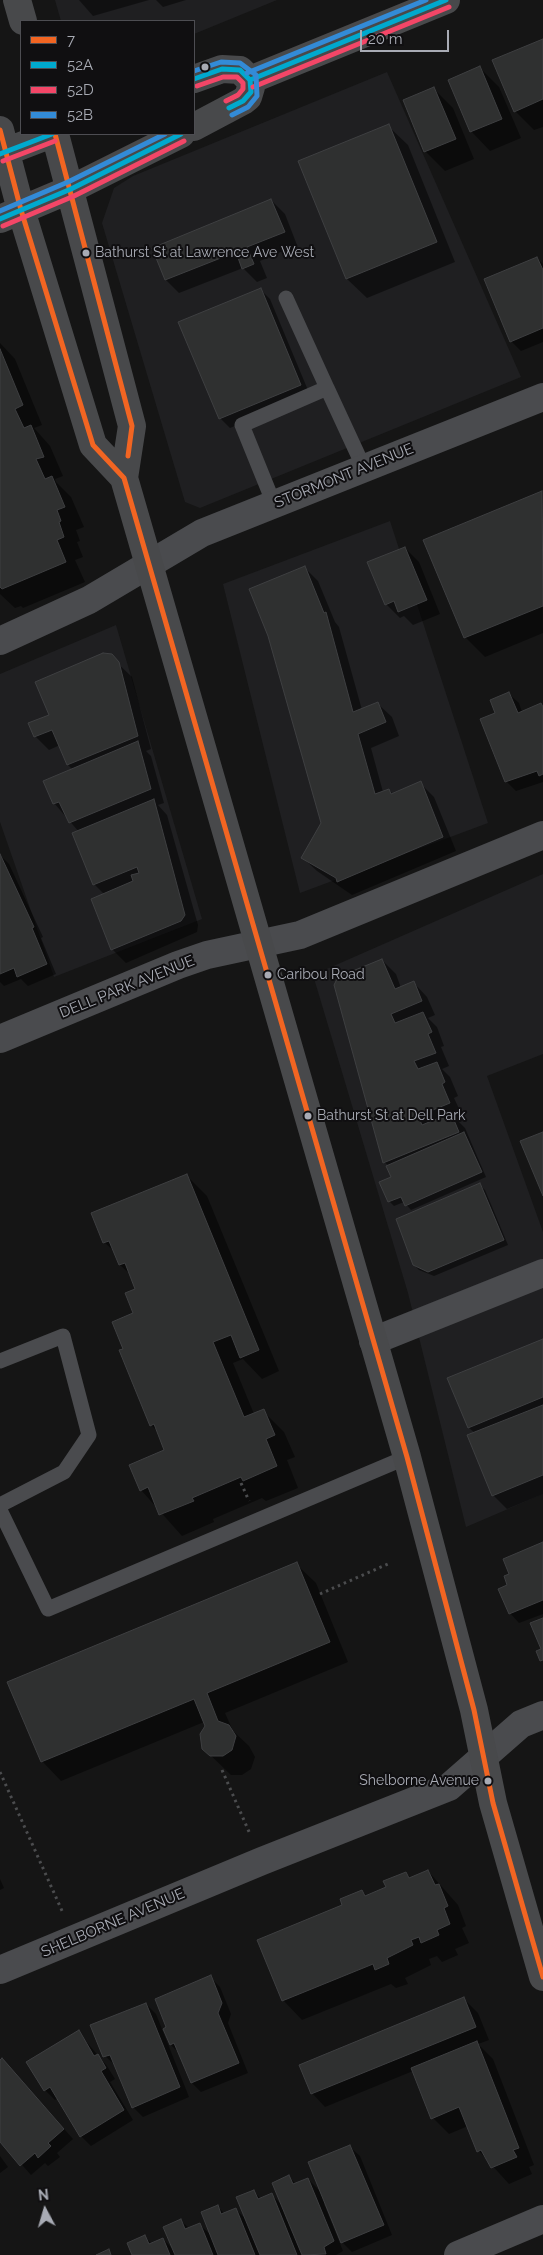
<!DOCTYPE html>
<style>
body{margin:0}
#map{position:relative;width:543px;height:2255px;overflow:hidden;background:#151515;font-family:Raleway,sans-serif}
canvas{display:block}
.legend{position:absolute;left:20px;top:20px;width:175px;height:115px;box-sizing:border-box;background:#100f11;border:1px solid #4d4d52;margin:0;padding:6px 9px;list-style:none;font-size:15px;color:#a8abb4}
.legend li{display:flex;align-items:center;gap:10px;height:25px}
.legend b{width:25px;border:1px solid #4d4d52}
.north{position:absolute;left:20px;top:2185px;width:50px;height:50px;-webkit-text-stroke:4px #100f11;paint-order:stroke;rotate:354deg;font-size:14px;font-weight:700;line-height:20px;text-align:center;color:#a8abb4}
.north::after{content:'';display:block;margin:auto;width:18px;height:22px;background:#a8abb4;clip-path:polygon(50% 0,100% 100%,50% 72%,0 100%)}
.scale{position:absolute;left:360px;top:30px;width:89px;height:22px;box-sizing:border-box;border:2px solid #a8abb4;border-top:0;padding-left:6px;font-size:15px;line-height:18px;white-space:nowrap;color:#a8abb4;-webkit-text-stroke:4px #100f11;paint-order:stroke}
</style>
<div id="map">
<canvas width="543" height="2255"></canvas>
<ul class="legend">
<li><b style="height:6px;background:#f26522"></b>7</li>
<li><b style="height:6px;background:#00a9ce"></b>52A</li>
<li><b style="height:6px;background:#f34667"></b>52D</li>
<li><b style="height:6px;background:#338bd7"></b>52B</li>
</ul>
<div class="north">N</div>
<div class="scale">20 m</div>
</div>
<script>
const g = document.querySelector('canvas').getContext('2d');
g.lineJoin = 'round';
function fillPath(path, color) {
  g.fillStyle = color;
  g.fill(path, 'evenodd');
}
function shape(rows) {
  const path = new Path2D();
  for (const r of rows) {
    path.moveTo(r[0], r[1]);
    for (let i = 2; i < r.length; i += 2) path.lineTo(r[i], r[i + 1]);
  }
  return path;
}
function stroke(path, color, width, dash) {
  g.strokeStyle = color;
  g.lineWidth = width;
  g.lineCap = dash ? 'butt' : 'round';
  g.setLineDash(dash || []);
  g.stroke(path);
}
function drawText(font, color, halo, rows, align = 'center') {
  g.font = font + ' Raleway,sans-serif';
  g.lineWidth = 4;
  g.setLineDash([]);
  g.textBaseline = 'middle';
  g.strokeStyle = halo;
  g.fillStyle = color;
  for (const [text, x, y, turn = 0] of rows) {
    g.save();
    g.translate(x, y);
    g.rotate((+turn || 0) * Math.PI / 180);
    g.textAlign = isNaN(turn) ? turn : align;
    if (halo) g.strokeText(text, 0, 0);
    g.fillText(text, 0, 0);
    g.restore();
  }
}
const built = shape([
 [55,0,277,0,194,34,194,21,61,21],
 [387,72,521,377,200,508,185,502,102,223,114,188,133,176],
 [390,521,488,823,300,893,223,584],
 [116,625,202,919,54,977,0,822,0,674],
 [543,874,543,1054,487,1076,543,1232,543,1494,466,1527,408,1293,313,975]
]);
const shadow = shape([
 [79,0,149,0,93,16],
 [156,0,186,0,163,7],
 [543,40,543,127,534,130,515,111],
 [480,68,499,87,521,138,490,151,471,131],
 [434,89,453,108,474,159,445,171,425,151],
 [388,126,408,145,455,262,367,298,347,279,300,162],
 [271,200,285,214,297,245,260,261,267,278,257,282,243,268,179,293,166,280,153,248],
 [537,258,543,264,543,342,521,351,511,341],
 [260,289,270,299,310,395,230,428,220,418],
 [0,343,15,359,42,425,34,428,50,446,63,476,55,479,56,482,71,497,84,527,76,530,80,541,77,542,83,557,75,560,85,582,23,608,21,606,15,608,0,594],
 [541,492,543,633,485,657,465,637],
 [405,548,419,562,440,614,413,625,404,616,400,618,386,604],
 [304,567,318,581,335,622,339,627,362,710,378,704,392,717,399,736,371,748,383,792,389,790,393,794,420,783,434,797,456,851,352,895,317,871,303,858,322,823],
 [109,655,132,677,151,749,146,751,151,756,164,803,158,805,167,815,198,925,197,932,126,963,112,949,104,894,94,884,79,832,54,803,73,770,68,765,60,745,49,750,35,736,50,715],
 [509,694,519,703,522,712,541,704,543,706,543,782,516,791,506,781,497,714],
 [0,855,9,864,43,937,41,938,56,974,28,986,21,979,4,986,0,982],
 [382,960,396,974,401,988,414,983,427,997,435,1015,428,1018,437,1027,444,1046,441,1047,449,1066,442,1069,450,1077,458,1096,454,1098,463,1117,456,1119,465,1128,486,1177,411,1210,404,1202,394,1206,389,1201,392,1178,389,1166,384,1162],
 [186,1175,207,1196,279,1371,262,1379,243,1359,233,1363,254,1414,263,1411,284,1432,295,1457,287,1460,298,1488,266,1501,262,1498,213,1519,214,1522,182,1536,141,1490,166,1451,159,1433,151,1425,124,1350,135,1313,137,1290,131,1275,120,1265,116,1253,104,1242],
 [480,1185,485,1190,508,1245,434,1276,419,1270,414,1265],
 [543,1340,543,1494,507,1509,493,1495,475,1433,469,1428,449,1379],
 [543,1544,543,1614,519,1623,510,1613,510,1575],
 [296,1564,316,1583,348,1662,225,1713,233,1731,249,1746,255,1757,251,1769,242,1775,231,1775,203,1748,206,1726,204,1722,61,1781,42,1761],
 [428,1871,458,1905,466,1926,462,1928,469,1943,455,1949,458,1955,442,1962,437,1956,429,1959,431,1965,405,1978,408,1984,396,1988,391,1984,302,2020,283,2000,344,1906,362,1891,367,1896,387,1888,406,1873,411,1878],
 [0,1879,4,1888,0,1890],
 [210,1977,220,1987,231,2014,228,2023,248,2073,201,2092,192,2083,180,2054,171,2045],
 [464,1999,478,2013,489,2040,478,2044,493,2059,534,2165,529,2167,532,2174,509,2184,479,2151,468,2126,449,2134,433,2118,413,2071,325,2107,312,2093],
 [146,2004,156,2014,189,2097,143,2117,133,2107,116,2066,105,2056],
 [78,2032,107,2066,115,2079,110,2082,133,2120,91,2146,81,2136,58,2098,55,2100,45,2090],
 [0,2062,12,2070,73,2139,57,2153,60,2157,48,2166,45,2163,31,2175,0,2140],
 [350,2147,360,2156,392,2235,352,2252,342,2242,326,2203,324,2204,343,2251,336,2255,134,2255,145,2237,152,2244,163,2239,175,2251,181,2221,189,2228,199,2224,212,2236,218,2207,225,2214,235,2209,247,2220,253,2191,261,2199,272,2195,283,2206,289,2177,296,2184,308,2179,322,2193],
 [0,2156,8,2167,0,2173]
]);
const building = shape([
 [543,39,543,99,514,112,492,60,543,39],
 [480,66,502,119,470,132,448,80,480,66],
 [434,87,456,139,424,152,403,100,434,87],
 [389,124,437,242,346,279,298,161,389,124],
 [271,199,285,232,247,247,254,264,242,269,236,252,165,280,152,248,271,199],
 [537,257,543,270,543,328,510,342,484,279,537,257],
 [261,288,301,385,219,419,178,322,261,288],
 [0,349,23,405,15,409,24,428,31,425,44,457,36,459,45,479,52,476,65,507,57,510,61,521,59,522,64,537,57,540,66,562,2,589,0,587,0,349],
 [542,491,543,606,464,638,423,540,542,491],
 [405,547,427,600,398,612,394,601,385,605,367,562,405,547],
 [305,566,324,613,326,612,353,712,378,702,386,722,358,734,375,794,389,789,391,794,421,781,443,837,337,882,336,878,301,858,321,823,268,636,249,589,305,566],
 [103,653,112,654,119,662,138,736,67,765,52,730,34,737,28,723,49,715,35,682,103,653],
 [509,692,518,713,541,703,543,707,543,774,539,776,537,771,505,782,480,719,495,713,490,700,509,692],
 [138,741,151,789,69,823,59,802,53,804,43,781,138,741],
 [154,799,185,915,181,921,111,950,91,899,133,881,131,875,139,873,137,867,93,885,72,833,154,799],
 [0,854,34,927,32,928,47,964,17,977,14,968,0,974,0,854],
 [382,959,395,989,414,981,422,1001,391,1014,395,1023,423,1012,432,1032,428,1034,436,1053,414,1061,418,1069,437,1062,445,1082,442,1084,450,1103,418,1116,422,1125,451,1113,459,1132,383,1163,334,985,338,977,382,959],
 [464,1132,482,1172,405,1206,401,1197,388,1202,379,1182,391,1177,386,1166,464,1132],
 [543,1132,543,1196,520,1141,543,1132],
 [187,1174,259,1350,240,1358,231,1335,213,1342,244,1417,264,1409,275,1435,266,1439,277,1466,243,1481,241,1477,192,1498,194,1501,159,1515,148,1487,140,1491,129,1465,164,1450,154,1424,150,1426,119,1350,123,1349,112,1322,133,1313,125,1293,135,1289,125,1263,119,1265,109,1241,103,1243,91,1213,187,1174],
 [480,1183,504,1240,428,1272,413,1265,396,1219,480,1183],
 [543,1339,543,1397,468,1428,447,1378,543,1339],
 [543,1405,543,1475,492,1496,467,1435,543,1405],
 [543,1542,543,1600,509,1614,498,1589,507,1585,504,1576,509,1574,503,1559,543,1542],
 [297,1562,330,1642,207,1693,218,1721,229,1725,236,1736,232,1750,223,1756,210,1756,202,1749,200,1734,205,1726,194,1699,41,1762,7,1682,297,1562],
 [543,1618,543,1660,540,1661,536,1651,541,1649,530,1623,543,1618],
 [428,1870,435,1885,439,1884,448,1906,444,1908,450,1924,437,1930,439,1935,421,1943,419,1937,411,1940,413,1945,387,1958,389,1964,375,1970,373,1964,282,2001,257,1940,342,1905,340,1899,362,1890,365,1896,386,1887,383,1881,406,1872,409,1878,428,1870],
 [211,1975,222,2003,218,2013,239,2063,191,2083,174,2043,170,2045,163,2029,166,2027,155,1999,211,1975],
 [464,1997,476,2027,311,2094,299,2065,464,1997],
 [146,2003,180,2087,132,2108,110,2055,103,2057,90,2025,146,2003],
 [79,2030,94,2056,98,2054,106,2068,101,2071,124,2110,80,2137,50,2087,44,2091,26,2062,79,2030],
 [477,2041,519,2148,513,2150,517,2157,491,2168,481,2150,477,2152,459,2107,431,2119,411,2068,477,2041],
 [2,2058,64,2129,48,2143,51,2146,38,2158,35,2153,20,2166,0,2142,0,2060,2,2058],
 [350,2145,384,2225,341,2243,308,2162,350,2145],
 [289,2175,293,2184,308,2178,334,2241,324,2247,326,2254,302,2255,272,2183,289,2175],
 [254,2190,258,2199,272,2193,297,2255,260,2255,236,2197,254,2190],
 [218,2205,221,2214,236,2208,255,2255,218,2255,201,2212,218,2205],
 [181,2219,185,2229,200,2223,213,2255,175,2255,163,2227,181,2219],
 [145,2235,149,2244,163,2238,170,2255,132,2255,127,2243,145,2235],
 [109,2249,111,2255,96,2255,109,2249]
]);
const path = shape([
 [241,1483,249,1501],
 [320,1594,390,1563],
 [222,1770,250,1834],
 [0,1772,63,1913]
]);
const service = shape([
 [286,298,327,388],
 [274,504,242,425,327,388,364,468],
 [0,1361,63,1336,89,1435,64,1472,0,1505],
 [0,1510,48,1609,407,1457]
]);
const minor = shape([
 [0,641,89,600,202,533,543,397],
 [0,1039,178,965,207,955,300,935,543,835],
 [373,1341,543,1273],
 [0,1970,262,1861,449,1787,521,1724,543,1715],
 [458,2255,543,2219]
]);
const secondary = shape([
 [17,0,23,21],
 [194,79,222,69,240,70,250,80,251,87,248,97,243,101,194,127],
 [250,80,446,0],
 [0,130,21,210,93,445,124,478],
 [55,134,132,426,124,478,407,1457,474,1710,493,1803,543,1977],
 [0,154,52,134],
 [0,219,71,189,181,134]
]);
const bus1 = shape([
 [0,130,21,210,93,445,124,478,407,1457,474,1710,493,1803,543,1977],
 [55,134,132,426,128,456]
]);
const bus2 = shape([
 [194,79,222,69,240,70,250,80,251,92,243,101,229,108],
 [250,80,446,0],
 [0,154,52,134],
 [0,219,71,189,181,134]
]);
const bus3 = shape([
 [197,86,223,77,237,77,243,83,243,89,238,95,226,101],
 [253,87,449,7],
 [3,161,55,141],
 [3,226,74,196,184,141]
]);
const bus4 = shape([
 [194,71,221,62,240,63,256,75,257,96,248,107,232,115],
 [247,73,426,0],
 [0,211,68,182,165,134]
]);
const markers = [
 [205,67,4.5,"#a8abb4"],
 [86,253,4.5,"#a8abb4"],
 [268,975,4.5,"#a8abb4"],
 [308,1116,4.5,"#a8abb4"],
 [488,1781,4.5,"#a8abb4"]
];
const busNames = [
 ["Bathurst St at Lawrence Ave West",95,253],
 ["Caribou Road",277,975],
 ["Bathurst St at Dell Park",317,1116],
 ["Shelborne Avenue",479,1781,"right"]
];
const streetNames = [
 ["STORMONT AVENUE",344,476,-22],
 ["DELL PARK AVENUE",127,987,-22],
 ["SHELBORNE AVENUE",113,1923,-23]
];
fillPath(built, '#1f1f21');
fillPath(shadow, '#0007');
fillPath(building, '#2f3030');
stroke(building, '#3e3f41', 1);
stroke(path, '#4b4c4e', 3, [2.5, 4]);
stroke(service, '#4a4b4e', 15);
stroke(minor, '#4a4b4e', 28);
stroke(secondary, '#48494b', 28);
stroke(bus1, '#f26522', 5);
stroke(bus2, '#00a9ce', 5);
stroke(bus3, '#f34667', 5);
stroke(bus4, '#338bd7', 5);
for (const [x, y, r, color] of markers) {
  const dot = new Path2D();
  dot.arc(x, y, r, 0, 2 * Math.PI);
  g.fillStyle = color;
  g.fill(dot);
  stroke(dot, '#100f11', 2);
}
drawText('14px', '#a8abb4', '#100f11', busNames, 'left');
drawText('15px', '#a8abb4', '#100f11', streetNames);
</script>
